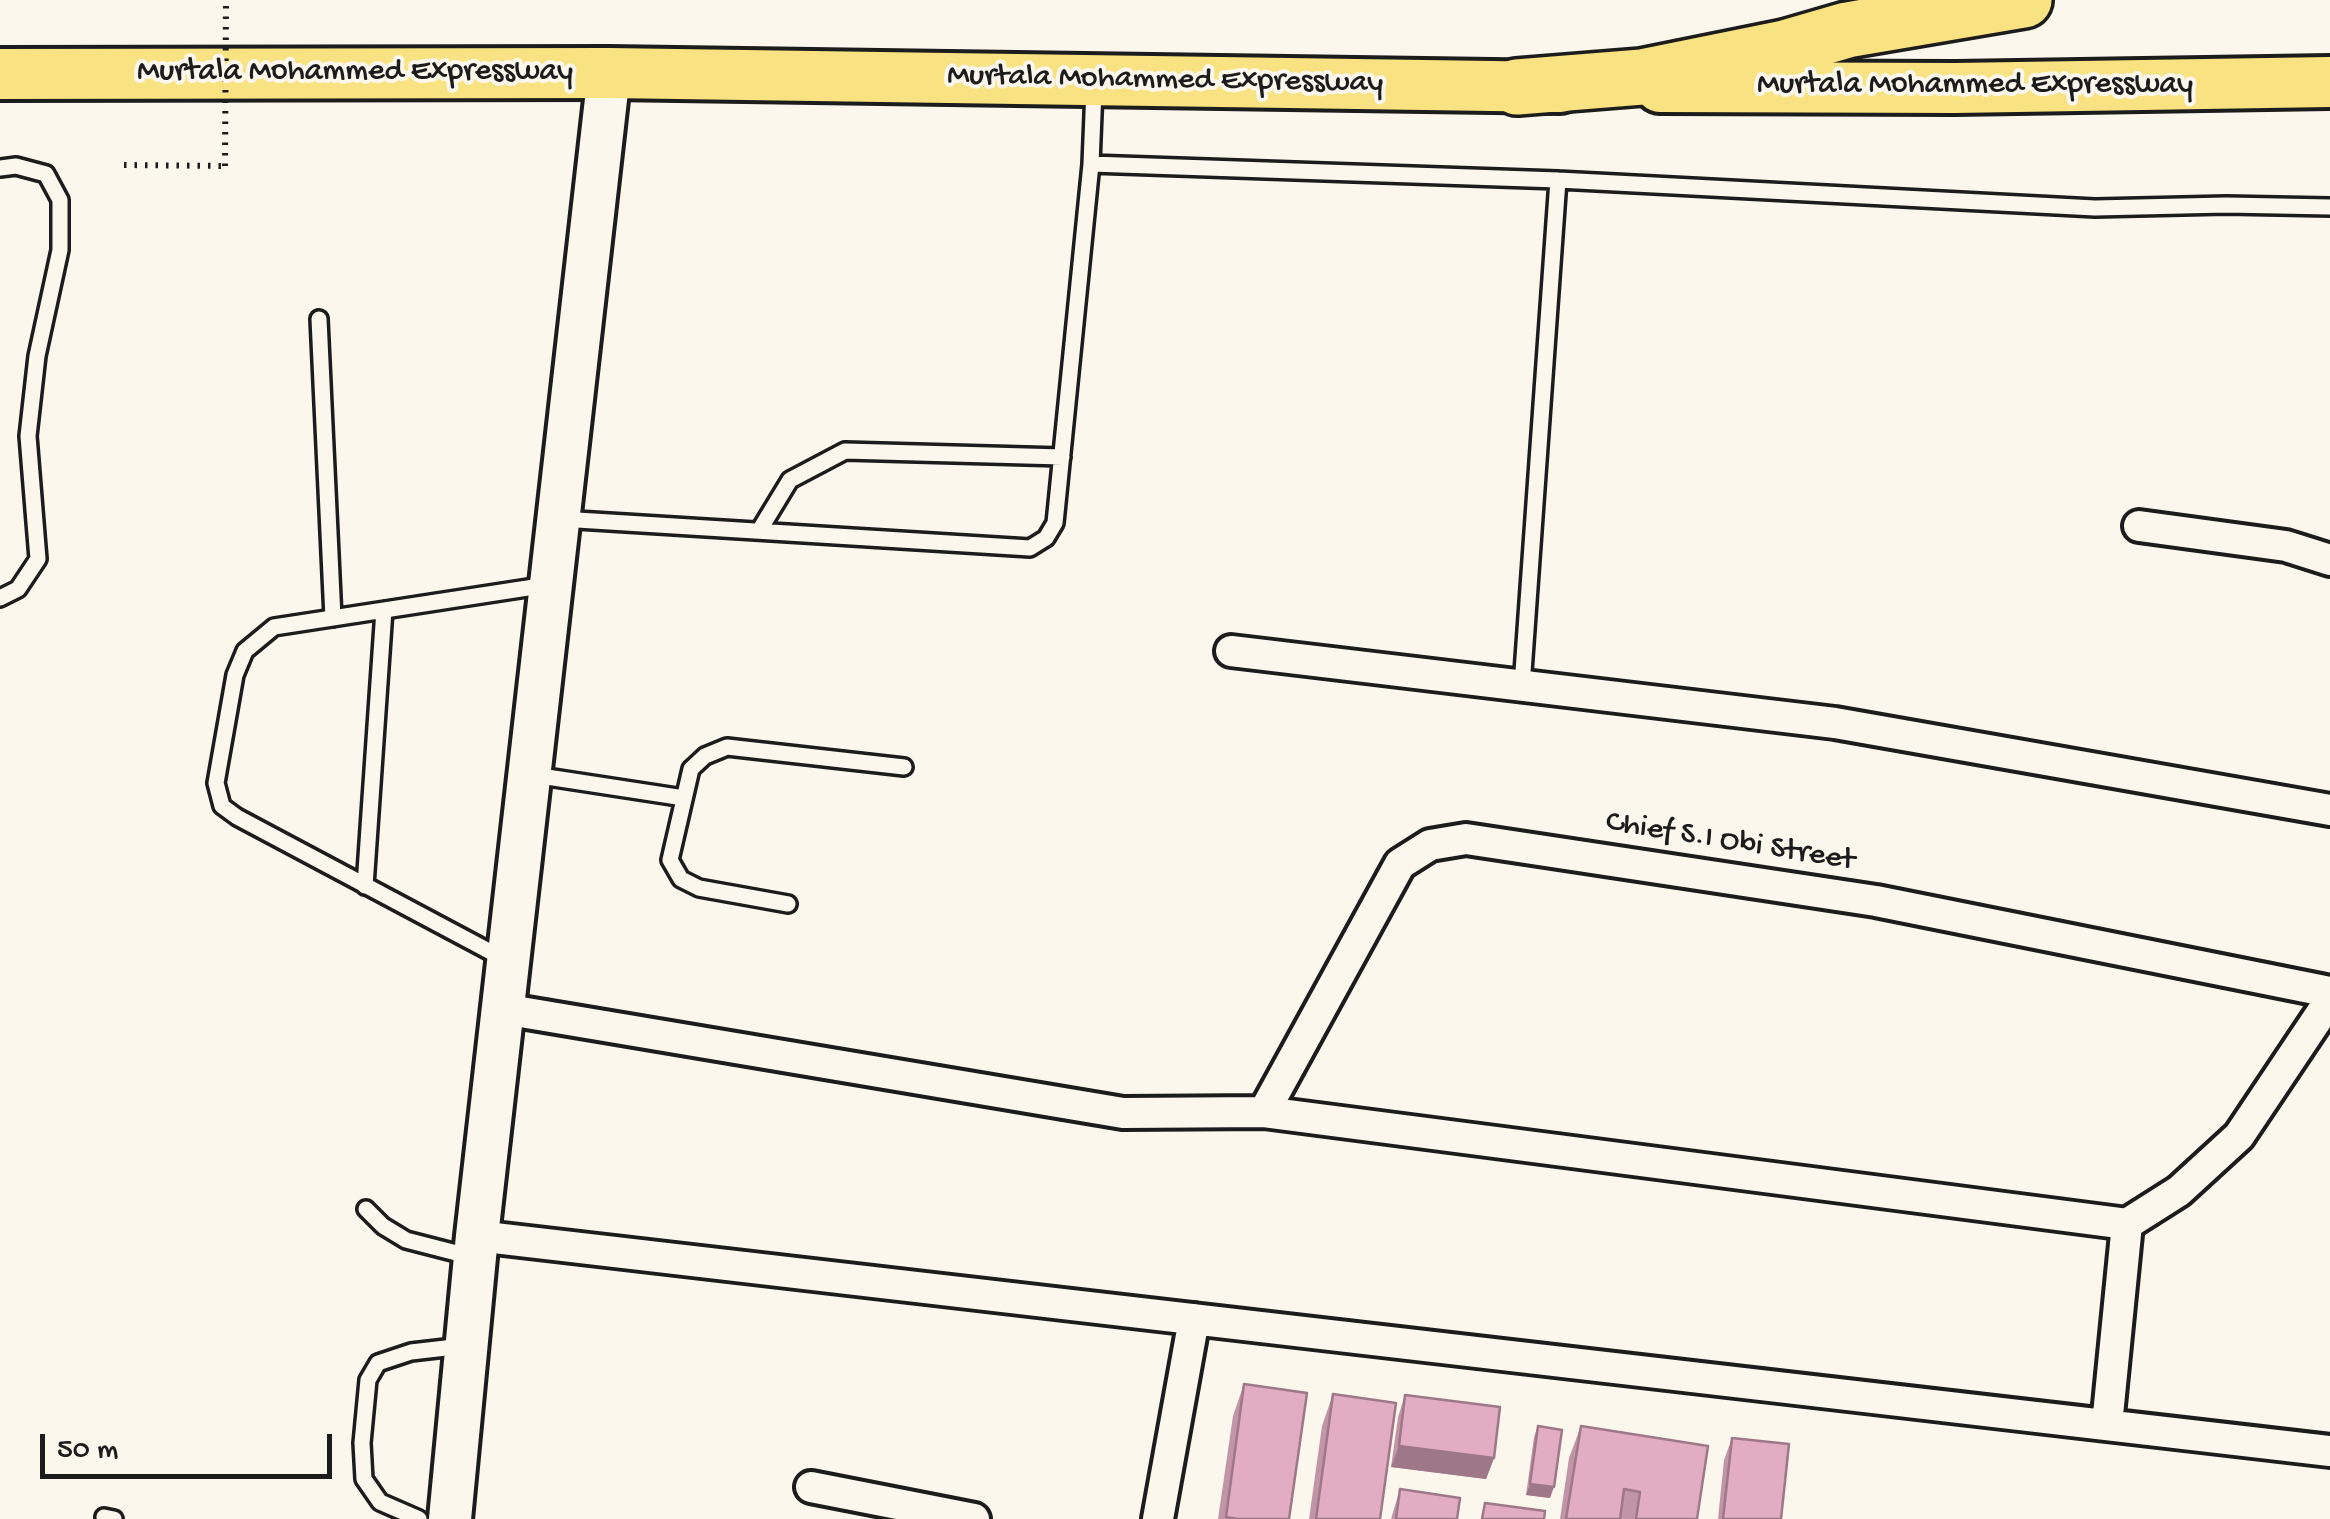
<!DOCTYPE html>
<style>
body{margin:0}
#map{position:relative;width:2330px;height:1519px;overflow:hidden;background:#fbf7ec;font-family:"Gochi Hand",sans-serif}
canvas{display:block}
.scale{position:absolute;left:40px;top:1434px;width:292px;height:45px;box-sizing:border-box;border:5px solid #1c1c1c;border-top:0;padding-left:12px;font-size:30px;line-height:35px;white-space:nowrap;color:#1c1c1c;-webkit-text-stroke:8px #fbf7ec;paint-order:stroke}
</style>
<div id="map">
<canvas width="2330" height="1519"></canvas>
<div class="scale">50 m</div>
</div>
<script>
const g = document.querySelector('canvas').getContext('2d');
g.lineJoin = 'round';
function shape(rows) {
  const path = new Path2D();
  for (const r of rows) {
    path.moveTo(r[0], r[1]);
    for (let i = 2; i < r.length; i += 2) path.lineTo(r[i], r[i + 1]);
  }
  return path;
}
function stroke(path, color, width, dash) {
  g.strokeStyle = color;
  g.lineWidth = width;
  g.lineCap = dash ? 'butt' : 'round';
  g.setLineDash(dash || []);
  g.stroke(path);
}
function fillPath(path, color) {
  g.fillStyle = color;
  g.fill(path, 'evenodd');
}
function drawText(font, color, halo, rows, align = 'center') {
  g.font = font + ' "Gochi Hand",sans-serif';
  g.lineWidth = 8;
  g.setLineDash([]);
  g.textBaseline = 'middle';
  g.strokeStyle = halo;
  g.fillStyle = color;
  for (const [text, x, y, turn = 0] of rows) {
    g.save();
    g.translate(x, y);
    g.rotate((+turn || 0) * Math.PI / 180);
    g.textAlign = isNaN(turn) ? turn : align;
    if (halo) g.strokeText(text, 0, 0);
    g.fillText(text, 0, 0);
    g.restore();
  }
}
const path = shape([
 [124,165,225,166]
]);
const service = shape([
 [1091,164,1558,180,2095,208,2226,205,2330,207],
 [0,168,16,166,46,174,60,200,60,250,37,356,28,436,38,559,18,589,0,598],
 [319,319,333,618],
 [561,519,1030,548,1046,538,1055,523,1091,164,1094,89],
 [759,531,790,480,845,451,1062,457],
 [1522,686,1558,180],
 [534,775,684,798],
 [365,886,384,610],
 [788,904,699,888,681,879,670,860,691,769,705,756,727,747,904,767],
 [502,958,237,817,222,806,216,783,235,675,245,651,274,627,547,585],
 [366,1209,383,1226,406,1240,472,1257],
 [104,1517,114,1519],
 [419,1519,380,1502,364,1479,362,1443,368,1380,378,1363,411,1352,463,1346]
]);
const minor = shape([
 [2139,526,2286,546,2330,560],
 [1231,651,1835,723,2330,810],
 [503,1009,1123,1113,1264,1112,2127,1224,2179,1191,2239,1136,2330,1000],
 [1264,1112,1400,864,1430,845,1466,839,1876,901,2330,992],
 [477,1236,2330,1451],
 [2107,1425,2127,1224],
 [811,1487,974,1519],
 [1158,1519,1194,1319]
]);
const secondary = shape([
 [450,1519,477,1236,609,73]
]);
const trunk = shape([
 [0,74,609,73,1560,87],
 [1660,87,1955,88,2330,82]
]);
const motorway = shape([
 [1517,87,1642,77,1785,48,1847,30,2024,0]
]);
const pathBridge = shape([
 [225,166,226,0]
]);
const wall = shape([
 [1244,1384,1289,1519,1218,1519,1233,1416],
 [1333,1394,1380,1519,1309,1519,1322,1426],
 [1405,1395,1494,1458,1486,1479,1391,1467,1398,1417],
 [1538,1426,1550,1498,1526,1495,1534,1437],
 [1581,1426,1697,1519,1560,1519,1569,1458],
 [1732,1438,1781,1519,1718,1519,1724,1460],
 [1400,1489,1457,1519,1391,1519]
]);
const shadedWall = shape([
 [1399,1446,1494,1458,1486,1479,1391,1467],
 [1530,1484,1554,1487,1550,1498,1526,1495]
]);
const building = shape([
 [1244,1384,1307,1393,1289,1519,1238,1519,1226,1517,1244,1384],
 [1333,1394,1396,1403,1380,1519,1316,1519,1333,1394],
 [1405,1395,1500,1407,1494,1458,1399,1446,1405,1395],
 [1538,1426,1562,1430,1554,1487,1530,1484,1538,1426],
 [1581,1426,1708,1446,1697,1519,1636,1519,1640,1492,1624,1489,1620,1519,1566,1519,1581,1426],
 [1732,1438,1789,1444,1781,1519,1723,1519,1732,1438],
 [1400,1489,1460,1498,1457,1519,1396,1519,1400,1489],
 [1485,1503,1545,1511,1544,1519,1482,1519,1485,1503]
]);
const streetNames = [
 ["Murtala Mohammed Expressway",355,73],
 ["Murtala Mohammed Expressway",1165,81,1],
 ["Murtala Mohammed Expressway",1975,86],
 ["Chief S.I Obi Street",1730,843,9]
];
stroke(service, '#1c1c1c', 22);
stroke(minor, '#1c1c1c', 38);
stroke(secondary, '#1c1c1c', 50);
stroke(trunk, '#1c1c1c', 58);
stroke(motorway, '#1c1c1c', 62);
stroke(path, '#1c1c1c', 6, [2.5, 8]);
stroke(service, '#fbf7ec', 15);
stroke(minor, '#fbf7ec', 30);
stroke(secondary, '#fbf7ec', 42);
stroke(trunk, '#f8e281', 50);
stroke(motorway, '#f8e281', 55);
stroke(pathBridge, '#1c1c1c', 6, [2.5, 8]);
fillPath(wall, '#c294a7');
fillPath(shadedWall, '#9e7888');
fillPath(building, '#e2acc2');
stroke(building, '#9e7888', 2.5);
drawText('32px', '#1c1c1c', '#fbf7ec', streetNames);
</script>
